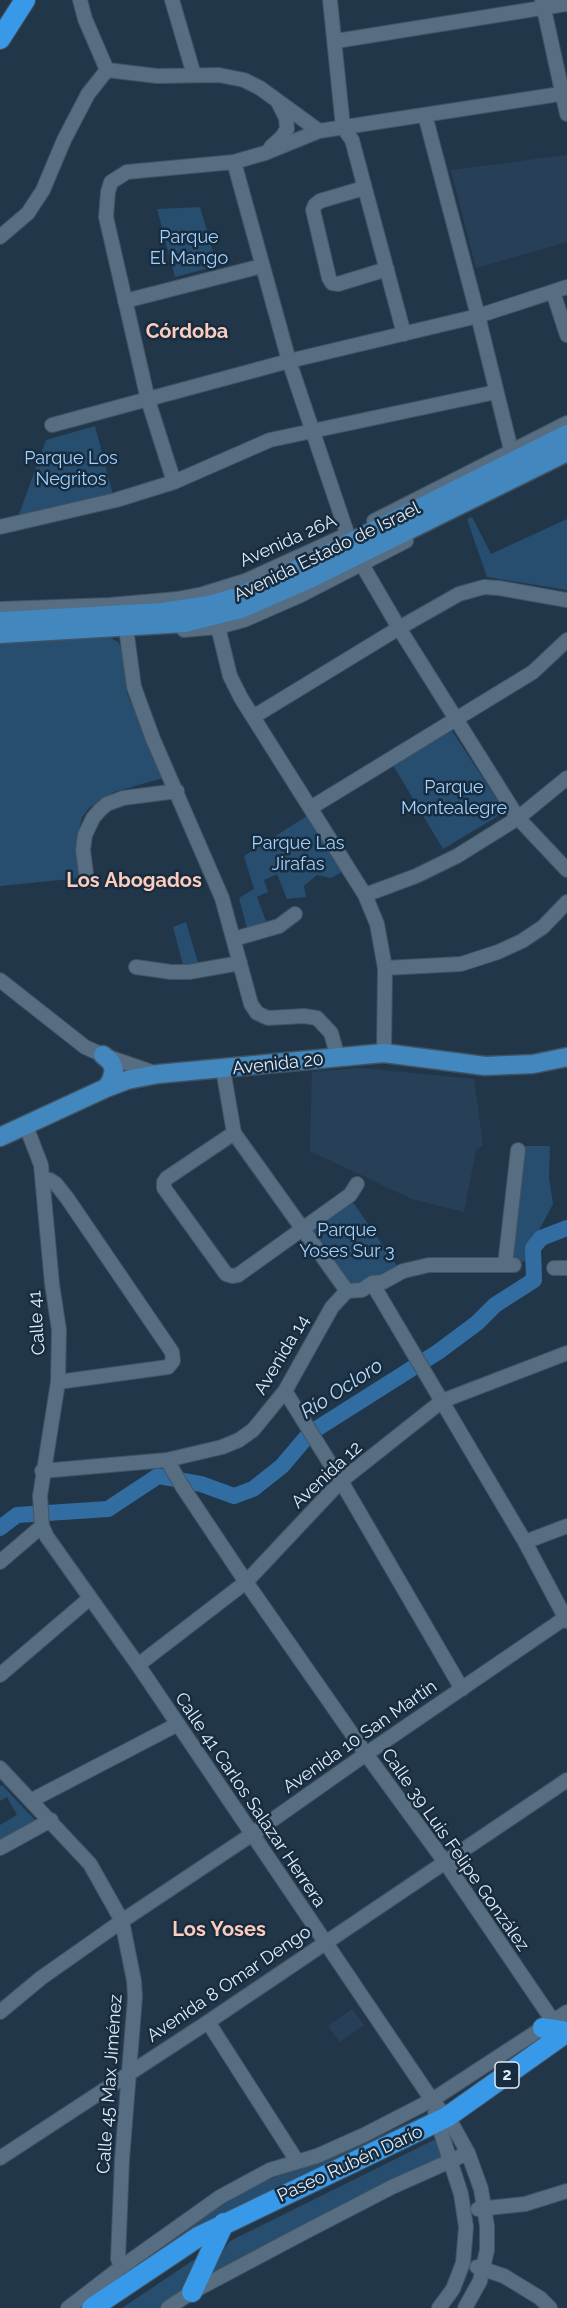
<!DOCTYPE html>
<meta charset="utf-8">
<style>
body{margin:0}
canvas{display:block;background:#213649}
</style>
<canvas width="567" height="2308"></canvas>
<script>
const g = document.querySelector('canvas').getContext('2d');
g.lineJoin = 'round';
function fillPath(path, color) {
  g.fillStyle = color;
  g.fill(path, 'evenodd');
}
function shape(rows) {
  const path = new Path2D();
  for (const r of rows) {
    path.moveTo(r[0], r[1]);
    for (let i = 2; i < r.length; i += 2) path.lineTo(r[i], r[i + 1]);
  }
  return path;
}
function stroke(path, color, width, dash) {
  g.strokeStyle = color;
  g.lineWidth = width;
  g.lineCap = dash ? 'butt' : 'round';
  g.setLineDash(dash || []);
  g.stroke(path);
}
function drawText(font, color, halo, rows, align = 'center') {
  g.font = font + ' Raleway,sans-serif';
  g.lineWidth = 5;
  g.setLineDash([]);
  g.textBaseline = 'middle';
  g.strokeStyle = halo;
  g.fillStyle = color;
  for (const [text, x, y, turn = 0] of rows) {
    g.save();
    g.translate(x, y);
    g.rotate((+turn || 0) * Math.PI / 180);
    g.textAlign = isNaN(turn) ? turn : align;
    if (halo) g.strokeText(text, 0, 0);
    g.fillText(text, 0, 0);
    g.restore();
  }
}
const built = shape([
 [567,155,567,242,476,268,451,170],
 [361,1068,474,1079,483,1146,476,1149,464,1212,412,1199,310,1151,312,1072],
 [352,2009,364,2025,340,2042,328,2026]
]);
const green = shape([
 [200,207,217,266,175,277,157,209],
 [95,426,113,495,18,517,46,440],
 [472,517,491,554,567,519,567,590,487,577,467,519],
 [106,635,119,643,122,650,127,693,163,778,114,792,90,807,82,817,77,840,81,878,0,886,0,641],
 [452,731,505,812,443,849,393,765],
 [310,814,344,871,331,878,317,875,304,886,306,897,287,899,277,874,264,880,268,892,257,897,266,921,247,929,239,898,254,889,244,856],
 [186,922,199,966,184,969,173,927],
 [524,1146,550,1146,549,1178,553,1204,529,1249,530,1262,513,1261],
 [352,1201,398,1267,364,1287,343,1283,312,1231],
 [2,1785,36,1821,0,1841,0,1825,17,1815,7,1797,0,1801,0,1786],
 [431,2112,431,2118,88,2308,76,2308,123,2270,240,2193,260,2183,360,2145],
 [436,2139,444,2160,204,2280,230,2241],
 [210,2249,187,2290,159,2308,122,2308]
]);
const river = shape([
 [0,1528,17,1515,108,1509,158,1476,201,1484,234,1496,253,1489,282,1466,310,1433,438,1352,477,1323,495,1305,534,1280,533,1248,541,1238,567,1228]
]);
const minor = shape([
 [80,0,85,19,107,70],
 [172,0,194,75],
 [330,0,343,127,352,140,404,334],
 [542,0,567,114],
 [336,41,567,4],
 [107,70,157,76,219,75,244,80,260,88,319,131],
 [425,115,478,316,511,450],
 [271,147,282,137,287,129,286,118,278,102],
 [234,162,289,361,350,542],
 [364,188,320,201,315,205,313,210,329,278,332,283,338,284,387,269],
 [0,237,28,213,43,190,64,140,88,94,107,70],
 [553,292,567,335],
 [125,301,262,266],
 [52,425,289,361,478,316,567,287],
 [174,482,148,400,106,217,108,192,111,182,127,172,234,162,265,153,319,131,567,93],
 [374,521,567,423],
 [0,527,116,500,174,482,270,440,496,392],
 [357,556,399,628,518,818,567,870],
 [0,609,110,605,177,599,203,594,245,581,346,535],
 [218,627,230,676,241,698,365,895,377,924,385,968,384,1053],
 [126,628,134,687,153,739,222,898,251,1004,257,1013,268,1018,304,1016,317,1018,331,1033,338,1058],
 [184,630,218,627,244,620,301,595,406,541],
 [253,717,399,628,459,594,484,587,499,588,567,600],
 [312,807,533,672,567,640],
 [87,881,83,850,85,835,93,818,100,810,107,804,123,798,177,791],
 [365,895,416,876,457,856,518,818,567,778],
 [234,939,279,926,295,914],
 [136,967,171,972,189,972,240,963],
 [385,968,461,964,498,952,522,941,543,927,567,902],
 [0,980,85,1047,103,1055,158,1074],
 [223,1069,234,1133,347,1291],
 [26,1126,41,1165,52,1284,59,1330,58,1382,40,1496,42,1526,47,1537,138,1665,432,2100,452,2124,468,2153,481,2189,487,2226,487,2250,480,2281,465,2308],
 [234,1133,167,1178,164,1182,164,1188,226,1274,232,1276,238,1275,350,1195,357,1184],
 [43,1180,50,1180,56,1184,67,1198,172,1352,173,1361,168,1367,58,1382],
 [505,1265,518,1150],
 [554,1268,567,1268],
 [372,1283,525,1542,567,1621],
 [285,1391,341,1481,462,1689],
 [167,1460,182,1486,246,1582,366,1754,445,1862,553,2021],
 [42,1471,167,1460,222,1447,239,1440,253,1430,285,1391,332,1307,347,1291,362,1290,372,1283,383,1282,403,1271,429,1265,514,1265],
 [525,1542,567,1526],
 [0,1562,42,1526],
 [138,1665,246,1582,341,1481,442,1401,567,1353],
 [0,1675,90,1598],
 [0,1768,90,1864,122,1921,134,1981,135,1997,122,2160,118,2259,122,2267],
 [32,1800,178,1724],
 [0,1848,51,1820],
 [0,2012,41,1978,122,1921,251,1835,366,1754,565,1618],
 [208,2022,297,2161],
 [435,2114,461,2194,466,2227,463,2263,453,2289,439,2308],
 [0,2158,208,2022,567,1780],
 [478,2209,525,2204,567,2191],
 [477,2267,504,2276,540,2298,550,2308],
 [68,2308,116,2271,220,2197,270,2170,317,2156,364,2135,432,2100,567,2012],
 [168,2308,192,2292,303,2233,392,2187,468,2153]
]);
const major = shape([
 [0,621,162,612,209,605,237,597,263,586,567,434],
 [0,634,185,623,241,609,312,578,567,452],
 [103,1055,111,1062,114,1070,111,1081,106,1088],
 [0,1137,106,1088,127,1080,158,1074,384,1053,485,1066,533,1064,567,1057]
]);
const highway = shape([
 [0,39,25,0],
 [543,2028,567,2032],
 [192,2292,224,2223],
 [92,2308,198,2237,447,2117,567,2032]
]);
const shields = [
 [507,2075,24]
];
const shieldNames = [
 ["2",507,2075]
];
const parkNames = [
 ["Parque",189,238],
 ["El Mango",189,259],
 ["Parque Los",71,459],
 ["Negritos",71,480],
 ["Parque",454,788],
 ["Montealegre",454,809],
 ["Parque Las",298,844],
 ["Jirafas",298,865],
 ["Parque",347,1231],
 ["Yoses Sur 3",347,1252]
];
const streetNames = [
 ["Avenida 26A",288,541,-24],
 ["Avenida Estado de Israel",327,552,-26],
 ["Avenida 20",278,1064,-6],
 ["Calle 41",37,1323,-94],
 ["Avenida 14",282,1355,-59],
 ["Avenida 12",327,1475,-43],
 ["Avenida 10 San Martín",360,1737,-35],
 ["Calle 41 Carlos Salazar Herrera",250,1800,56],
 ["Calle 39 Luis Felipe González",455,1850,55],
 ["Avenida 8 Omar Dengo",229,1984,-34],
 ["Calle 45 Max Jiménez",110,2084,-86],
 ["Paseo Rubén Darío",350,2164,-25]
];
const neighbourhoodNames = [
 ["Córdoba",187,332],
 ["Los Abogados",134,881],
 ["Los Yoses",219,1930]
];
const waterNames = [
 ["Río Ocloro",342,1389,-33]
];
fillPath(built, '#274058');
fillPath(green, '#274d6f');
stroke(river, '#316da0', 16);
stroke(minor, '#415363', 16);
stroke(major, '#415363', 21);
stroke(highway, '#415363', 22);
stroke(minor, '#566d82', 14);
stroke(major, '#4387bf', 18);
stroke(highway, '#3799e8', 20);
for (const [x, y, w] of shields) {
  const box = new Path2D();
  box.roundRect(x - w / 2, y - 13, w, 26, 4.5);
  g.fillStyle = '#172c3e';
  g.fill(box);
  stroke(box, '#e0ecf9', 1.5);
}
drawText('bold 16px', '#e0ecf9', null, shieldNames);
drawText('18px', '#a2d1fd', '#172c3e', parkNames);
drawText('18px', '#e0ecf9', '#172c3e', streetNames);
drawText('bold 20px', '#fdccbd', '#172c3e', neighbourhoodNames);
drawText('italic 20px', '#bad9f7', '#172c3e', waterNames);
</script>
